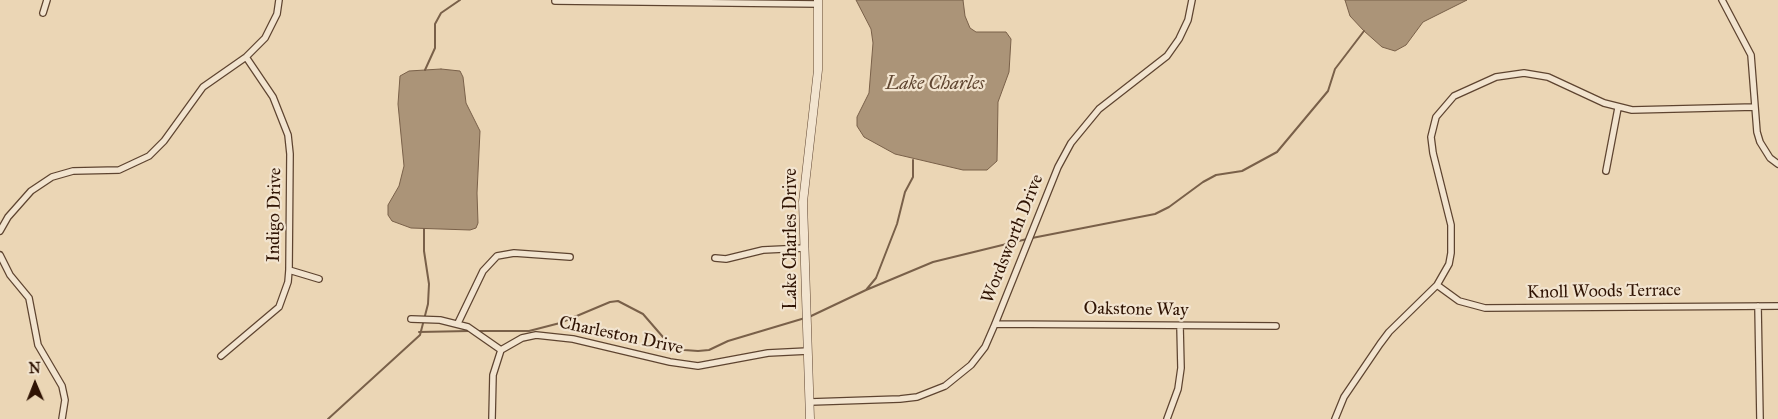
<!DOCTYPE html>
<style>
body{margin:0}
#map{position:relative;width:1778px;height:419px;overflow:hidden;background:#ebd6b5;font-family:"IM FELL Great Primer",serif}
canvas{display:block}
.north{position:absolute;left:10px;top:359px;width:50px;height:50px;-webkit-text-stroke:4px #f2e4cf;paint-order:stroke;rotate:359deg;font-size:14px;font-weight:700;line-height:20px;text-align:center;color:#2f1303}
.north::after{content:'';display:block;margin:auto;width:18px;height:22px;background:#2f1303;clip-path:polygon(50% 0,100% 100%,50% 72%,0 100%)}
</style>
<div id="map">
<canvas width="1778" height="419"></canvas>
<div class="north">N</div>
</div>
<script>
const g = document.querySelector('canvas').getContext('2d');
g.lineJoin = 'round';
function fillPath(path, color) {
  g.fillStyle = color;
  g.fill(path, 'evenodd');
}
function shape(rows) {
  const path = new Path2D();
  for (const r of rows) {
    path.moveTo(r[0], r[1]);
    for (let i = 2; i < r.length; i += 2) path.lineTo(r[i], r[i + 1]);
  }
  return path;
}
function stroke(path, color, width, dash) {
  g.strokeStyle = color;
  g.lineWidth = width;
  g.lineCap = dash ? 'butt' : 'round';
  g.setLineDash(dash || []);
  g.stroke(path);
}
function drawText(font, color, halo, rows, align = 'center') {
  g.font = font + ' "IM FELL Great Primer",serif';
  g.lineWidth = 4.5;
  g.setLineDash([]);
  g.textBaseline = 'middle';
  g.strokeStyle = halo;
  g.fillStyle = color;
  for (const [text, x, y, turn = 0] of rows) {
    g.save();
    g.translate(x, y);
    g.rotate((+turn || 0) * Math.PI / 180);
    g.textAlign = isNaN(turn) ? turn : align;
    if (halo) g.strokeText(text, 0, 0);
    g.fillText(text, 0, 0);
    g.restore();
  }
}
const water = shape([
 [963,0,965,16,970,28,976,32,1006,32,1011,39,1009,72,998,102,997,161,987,170,963,170,895,154,864,137,857,126,857,117,869,93,873,43,871,29,856,0,963,0],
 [1345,0,1467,0,1423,22,1406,45,1395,51,1382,47,1364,31,1350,16,1345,0],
 [441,69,460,71,463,77,466,103,480,131,477,193,478,223,476,228,470,230,411,228,392,221,388,215,388,205,399,186,404,166,398,104,400,76,409,71,441,69]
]);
const stream = shape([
 [425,70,435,48,435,24,441,13,460,0],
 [1032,238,1155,214,1169,207,1203,182,1216,175,1242,171,1277,152,1328,91,1335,69,1364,31],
 [866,290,876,278,897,224,905,192,913,177,913,160],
 [809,317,866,290,933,262,1027,239],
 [479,331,529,331,560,323,610,302,618,301,643,314,669,344,684,350,698,351,709,350,728,341,805,318],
 [419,332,469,331],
 [328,419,420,335,428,304,429,284,424,251,424,229]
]);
const minor = shape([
 [1722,0,1751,55,1757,132,1760,142,1770,158,1778,164],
 [555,1,818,4],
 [43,13,47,0],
 [1606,171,1618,108],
 [0,231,8,217,31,191,52,177,73,171,119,170,149,156,164,141,203,87,246,57,265,38,277,14,279,0],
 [0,255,10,275,29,298,38,345,62,386,65,400,62,419],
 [715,258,726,259,763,250,805,248],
 [289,270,319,279],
 [1437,285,1459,301,1485,308,1778,306],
 [1758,306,1760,419],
 [411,319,440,320,468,327,501,350],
 [458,323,483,271,497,256,514,253,570,257],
 [995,324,1276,326],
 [221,356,279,307,288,282,289,270,290,154,288,135,273,97,246,57],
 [810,402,900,399,917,397,945,386,971,365,985,347,995,324,1058,167,1071,143,1099,109,1167,56,1179,39,1188,20,1192,0],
 [492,419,493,375,501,350,522,338,536,335,573,339,670,362,698,366,768,353,808,351],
 [1167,419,1178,389,1181,368,1180,326],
 [1335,419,1344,397,1380,344,1389,332,1437,285,1449,264,1451,253,1451,225,1433,153,1431,137,1436,117,1454,96,1496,77,1524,73,1548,77,1604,103,1632,110,1755,107]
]);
const tertiary = shape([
 [810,419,803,202,818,70,818,0]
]);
const streetNames = [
 ["Indigo Drive",275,215,-89],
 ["Lake Charles Drive",792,239,-90],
 ["Wordsworth Drive",1013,239,-68],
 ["Knoll Woods Terrace",1604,292,-1],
 ["Oakstone Way",1136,310,1],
 ["Charleston Drive",621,336,12]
];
const waterNames = [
 ["Lake Charles",935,84]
];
fillPath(water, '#ab9478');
stroke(water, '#796049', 1);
stroke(stream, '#796049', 2);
stroke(minor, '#5e4430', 8);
stroke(tertiary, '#5e4430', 9);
stroke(minor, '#f2e4cf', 5.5);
stroke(tertiary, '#f2e4cf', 8);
drawText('18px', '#2f1303', '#f2e4cf', streetNames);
drawText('italic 19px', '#614732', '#f2e4cf', waterNames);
</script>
